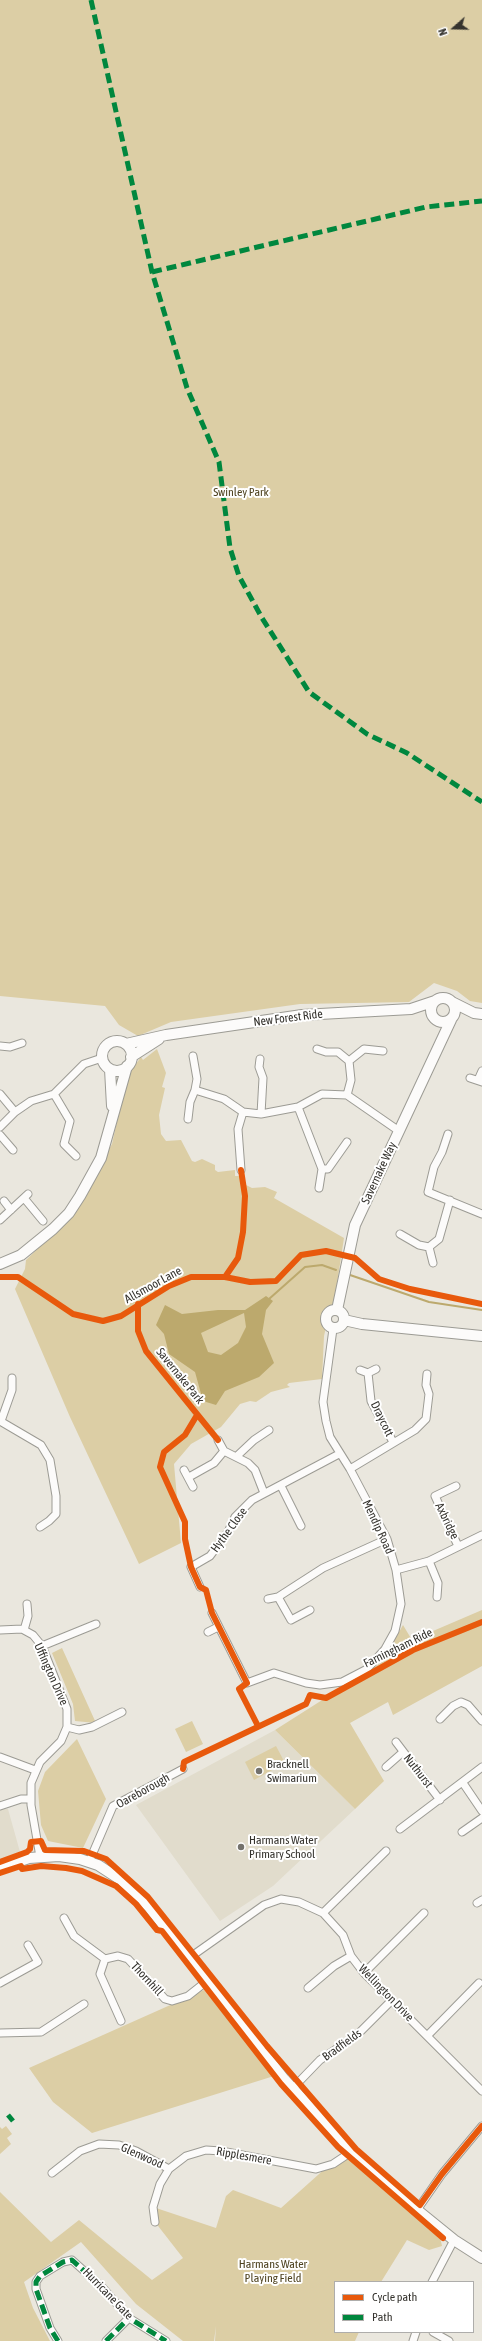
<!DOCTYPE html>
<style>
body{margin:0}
#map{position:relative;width:482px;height:2341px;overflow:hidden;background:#eae7de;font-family:"Asap Condensed",sans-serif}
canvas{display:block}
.legend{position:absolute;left:334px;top:2281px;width:140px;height:52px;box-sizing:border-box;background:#fff;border:1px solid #aeadab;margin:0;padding:5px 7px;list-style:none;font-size:12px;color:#35332e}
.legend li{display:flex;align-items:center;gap:8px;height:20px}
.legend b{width:20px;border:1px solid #aeadab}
.north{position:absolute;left:434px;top:8px;width:40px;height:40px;-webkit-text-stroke:3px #fff;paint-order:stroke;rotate:250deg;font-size:11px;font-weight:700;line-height:16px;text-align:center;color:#35332e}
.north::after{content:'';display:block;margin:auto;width:14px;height:18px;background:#35332e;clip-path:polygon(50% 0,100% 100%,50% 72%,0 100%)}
</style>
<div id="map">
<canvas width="482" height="2341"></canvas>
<ul class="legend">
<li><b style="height:5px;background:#e8590c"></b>Cycle path</li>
<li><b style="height:5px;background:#00873e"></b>Path</li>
</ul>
<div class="north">N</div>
</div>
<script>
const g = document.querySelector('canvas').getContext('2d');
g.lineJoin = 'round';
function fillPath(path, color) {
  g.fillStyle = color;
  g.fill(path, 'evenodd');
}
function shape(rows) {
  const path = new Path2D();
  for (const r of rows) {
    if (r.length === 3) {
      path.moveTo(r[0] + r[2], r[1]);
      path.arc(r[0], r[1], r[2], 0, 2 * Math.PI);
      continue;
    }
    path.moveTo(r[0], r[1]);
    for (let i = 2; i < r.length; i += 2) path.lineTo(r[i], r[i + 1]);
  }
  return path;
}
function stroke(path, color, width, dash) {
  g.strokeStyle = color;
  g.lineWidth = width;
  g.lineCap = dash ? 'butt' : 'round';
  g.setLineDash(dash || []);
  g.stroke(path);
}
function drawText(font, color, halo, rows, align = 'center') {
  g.font = font + ' "Asap Condensed",sans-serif';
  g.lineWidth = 4;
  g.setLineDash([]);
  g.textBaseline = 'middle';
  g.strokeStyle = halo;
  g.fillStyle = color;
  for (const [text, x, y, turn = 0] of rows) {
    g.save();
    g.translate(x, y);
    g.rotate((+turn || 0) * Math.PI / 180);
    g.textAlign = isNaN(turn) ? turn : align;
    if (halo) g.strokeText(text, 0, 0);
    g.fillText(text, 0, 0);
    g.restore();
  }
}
const built = shape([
 [275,1730,355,1809,273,1886,220,1921,136,1805],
 [0,1808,8,1809,20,1852,0,1862]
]);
const green = shape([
 [0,0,482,0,482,1003,470,1001,457,991,434,983,409,1002,300,1004,171,1022,138,1036,119,1025,105,1006,0,996],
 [157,1049,166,1073,162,1087,165,1088,159,1115,161,1134,166,1141,181,1140,192,1161,195,1162,202,1159,215,1165,215,1170,218,1172,235,1170,235,1176,241,1176,242,1183,252,1188,265,1187,277,1192,274,1198,344,1238,334,1303,331,1305,324,1336,322,1379,289,1383,287,1385,290,1387,271,1392,256,1402,250,1401,240,1404,221,1427,191,1444,174,1464,181,1543,139,1564,70,1417,15,1289,25,1269,26,1260,74,1214,112,1144,127,1076,141,1057,143,1060],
 [482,1610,482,1666,393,1715,388,1702,350,1723,384,1781,355,1809,275,1730,382,1662,403,1625,412,1640],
 [62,1648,96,1723,75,1721,73,1704,52,1653],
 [192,1721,203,1744,186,1752,175,1729],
 [77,1739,106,1799,83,1848,48,1841,41,1825,38,1791,45,1772],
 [276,1746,285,1763,254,1780,245,1762],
 [204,1990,274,2076,92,2133,53,2102,29,2068],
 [6,2126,12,2134,7,2138,11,2144,0,2154,0,2127,2,2129],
 [347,2156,440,2237,442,2246,429,2250,407,2240,381,2282,335,2282,335,2332,359,2332,355,2341,215,2341,216,2326,214,2341,183,2341,136,2304,81,2242,24,2282,33,2308,50,2341,0,2341,0,2192,51,2242,79,2220,152,2280,183,2258,155,2222,153,2207,216,2228,226,2196,233,2190,281,2208,328,2166]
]);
const water = shape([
 [266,1296,273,1301,266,1310,262,1334,274,1363,259,1377,225,1391,216,1405,203,1401,195,1372,169,1354,164,1334,156,1325,165,1305,182,1314,218,1310,245,1310],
 [244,1313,246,1327,238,1343,221,1355,208,1352,201,1333]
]);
const stream = shape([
 [350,1275,429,1302,482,1310],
 [269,1299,305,1267,322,1265,336,1270]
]);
const street = shape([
 [0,1046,10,1047,22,1043],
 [317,1049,326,1052,338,1052,349,1061,351,1080,347,1095],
 [193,1056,197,1079,195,1090],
 [260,1059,259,1067,263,1078,261,1114],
 [349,1061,364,1049,383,1051],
 [470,1078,482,1082],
 [478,1080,482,1071],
 [0,1094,15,1112],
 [54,1094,70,1121,64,1144,76,1156],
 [298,1107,322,1169,319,1188],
 [188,1119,190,1102,195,1090,224,1099,243,1112,261,1114,298,1107,322,1094,347,1095,399,1131],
 [0,1127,15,1112,31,1101,54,1094,84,1064,102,1058],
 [448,1134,442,1152,434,1167,428,1192,482,1214],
 [0,1135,13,1150],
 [322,1169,328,1169,347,1142],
 [241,1170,238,1129,243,1112],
 [24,1198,43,1221],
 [4,1201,11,1210],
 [0,1220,28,1194],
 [400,1234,419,1245,429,1247,439,1239,450,1200],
 [429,1247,433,1263],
 [376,1369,368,1373,371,1401,393,1442],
 [360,1370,368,1373],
 [0,1421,41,1445,50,1460,56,1496,56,1514,49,1521,40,1527],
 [1,1421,12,1390,12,1378],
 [218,1440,224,1451,248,1463,255,1470,264,1493],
 [237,1456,254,1440,269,1430],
 [350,1469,415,1430,426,1419,429,1394,426,1385,427,1374],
 [184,1470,193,1487],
 [189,1477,214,1463,224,1451],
 [281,1486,301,1526],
 [456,1486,435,1496,458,1546],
 [429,1561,438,1583,437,1597],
 [396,1570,429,1561,482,1535],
 [200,1587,191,1567,210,1556,228,1532,235,1517,252,1500,339,1454],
 [268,1599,278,1597],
 [310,1610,291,1620,278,1597,323,1568,387,1539],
 [212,1613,247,1683,274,1673,306,1683,320,1685,342,1682,367,1669,385,1649,395,1631,401,1604,396,1570,387,1539,350,1469,330,1437,326,1421,323,1402,333,1329],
 [0,1630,22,1629,33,1635,42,1646,67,1709,67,1727,61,1741,40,1762,31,1783,31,1805,40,1857],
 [24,1630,28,1616,27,1604],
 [208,1632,218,1627],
 [42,1646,96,1624],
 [440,1719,453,1706,461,1702,468,1705,482,1721],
 [67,1727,79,1730,92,1727,122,1712],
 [396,1742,440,1800],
 [0,1757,35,1770],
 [386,1767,403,1752],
 [463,1783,482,1811],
 [0,1806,21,1799,31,1799],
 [400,1829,482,1767],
 [462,1832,482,1818],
 [89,1862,113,1806,183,1769],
 [477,1903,482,1900],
 [323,1913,386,1851],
 [64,1918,74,1936,105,1959],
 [189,1958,264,1905,281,1899,299,1902,323,1913,343,1935,351,1956,364,1973,482,2091],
 [105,1959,118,1956,128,1959,165,1999,172,2001,188,1996,207,1981],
 [105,1959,100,1974,121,2021],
 [364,1973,424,1913],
 [0,1983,38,1962,28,1945],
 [308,1988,334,1966,351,1956],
 [0,2033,41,2032,84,2004],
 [428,2035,479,1983],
 [293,2088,320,2060,357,2035,391,2001],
 [52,2173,80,2151,99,2144,119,2145,136,2151,169,2169],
 [417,2210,442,2174,482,2126],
 [155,2222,153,2207,160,2184,169,2169,186,2156,206,2150,221,2151,316,2169,333,2164,351,2152],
 [432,2282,454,2240],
 [433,2332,449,2341],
 [58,2341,50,2328,36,2289,36,2282,40,2276,63,2262,72,2260,102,2287,129,2318,166,2341],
 [106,2341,129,2318],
 [413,2341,416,2332]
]);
const secondary = shape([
 [443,1010,12],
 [452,1002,474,1013,482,1014],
 [117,1056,15],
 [126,1044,166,1035,302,1015,411,1009,435,1001],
 [131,1057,159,1039],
 [110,1069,112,1106],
 [0,1264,21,1255,53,1229,69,1213,80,1196,101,1158,127,1066],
 [335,1319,9],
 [337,1310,355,1225,451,1020],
 [344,1320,362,1324,482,1336],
 [0,1868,29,1858,59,1856,80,1859,98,1865,121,1880,149,1907,284,2079,347,2147,417,2210,454,2240,482,2258]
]);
const quiet = shape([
 [91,0,152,272,187,388,219,462,230,548,239,576,262,618,309,692,367,734,407,753,482,802],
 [152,272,426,207,482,201],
 [8,2115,13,2121],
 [58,2341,50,2328,36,2289,36,2282,40,2276,63,2262,72,2260,102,2287,129,2318,166,2341],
 [106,2341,129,2318]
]);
const cycleway = shape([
 [0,1277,18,1277,73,1314,103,1321,121,1316,169,1286,191,1277,225,1277,250,1282,276,1281,301,1255,326,1251,355,1258,379,1279,410,1289,482,1304],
 [225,1277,238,1258,243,1232,245,1196,241,1170],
 [138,1304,138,1331,146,1351,218,1440],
 [197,1415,185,1435,164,1452,160,1467,185,1522,185,1539,191,1567,200,1587,206,1590,212,1613,247,1683,239,1689,258,1726],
 [183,1769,184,1762,306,1704,310,1695,326,1698,413,1650,482,1622],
 [0,1862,27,1852,30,1849,31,1842,41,1841,45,1850,84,1851,106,1859,148,1897,267,2046,356,2149,420,2205,442,2174,482,2126],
 [0,1873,21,1866,22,1869,41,1866,66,1868,82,1871,116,1886,136,1904,157,1930,162,1931,281,2084,338,2147,443,2238]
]);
const markers = [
 [259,1771,4,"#74726c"],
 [241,1847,4,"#74726c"]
];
const parkNames = [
 ["Swinley Park",241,492],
 ["Harmans Water",273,2264],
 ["Playing Field",273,2278]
];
const streetNames = [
 ["New Forest Ride",288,1018,-7],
 ["Savernake Way",379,1173,-65],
 ["Allsmoor Lane",153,1285,-29],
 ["Savernake Park",180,1376,51],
 ["Draycott",382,1419,64],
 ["Axbridge",447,1521,64],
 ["Mendip Road",378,1527,65],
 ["Hythe Close",229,1530,-54],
 ["Farningham Ride",398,1648,-26],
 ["Uffington Drive",51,1674,66],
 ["Nuthurst",418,1771,52],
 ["Oareborough",143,1791,-29],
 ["Thornhill",147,1979,47],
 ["Wellington Drive",386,1993,46],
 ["Bradfields",342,2045,-36],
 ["Glenwood",142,2156,24],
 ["Ripplesmere",244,2156,10],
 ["Hurricane Gate",108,2294,46]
];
const poiNames = [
 ["Bracknell",267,1764],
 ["Swimarium",267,1778],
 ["Harmans Water",249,1840],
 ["Primary School",249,1854]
];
fillPath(built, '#e1dccc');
fillPath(green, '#dccea5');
fillPath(water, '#bca96d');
stroke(stream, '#bca96d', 2);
stroke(street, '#9c9b94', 9);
stroke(secondary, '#9c9b94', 12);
stroke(street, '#fcfbfa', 7);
stroke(secondary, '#fcfbfa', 10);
stroke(quiet, '#00873e', 5, [10, 5]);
stroke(cycleway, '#e8590c', 6);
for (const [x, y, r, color] of markers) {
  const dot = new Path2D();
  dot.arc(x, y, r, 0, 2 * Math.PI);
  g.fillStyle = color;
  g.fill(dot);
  stroke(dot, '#fff', 1.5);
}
drawText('12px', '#4f4320', '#fff', parkNames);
drawText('12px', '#35332e', '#fff', streetNames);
drawText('12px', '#35332e', '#fff', poiNames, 'left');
</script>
